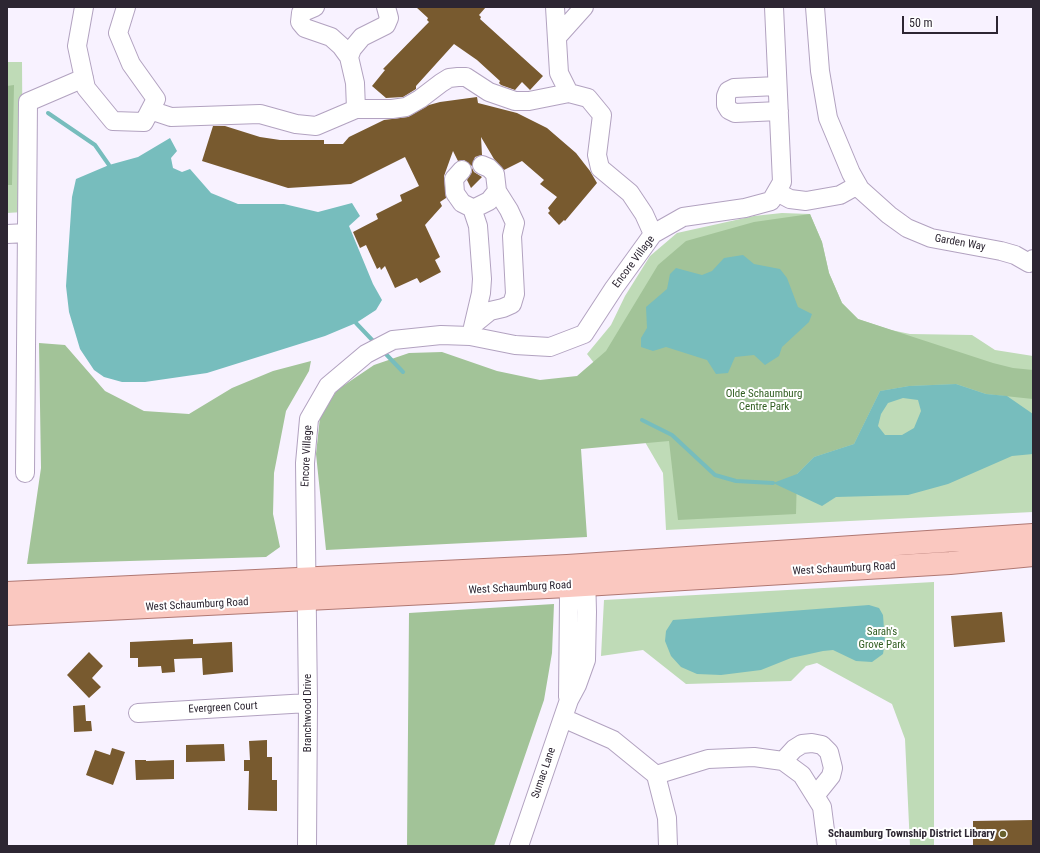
<!DOCTYPE html>
<style>
body{margin:0}
#map{position:relative;width:1040px;height:853px;overflow:hidden;background:#f8f2ff;font-family:"Roboto Condensed",sans-serif}
canvas{display:block}
.frame{position:absolute;inset:0;border:8px solid #2d2632;pointer-events:none}
.scale{position:absolute;left:902px;top:16px;width:96px;height:18px;box-sizing:border-box;border:2px solid #2d2632;border-top:0;padding-left:5px;font-size:12px;line-height:14px;white-space:nowrap;color:#2d2632;-webkit-text-stroke:3px #fff;paint-order:stroke}
</style>
<div id="map">
<canvas width="1040" height="853"></canvas>
<div class="frame"></div>
<div class="scale">50 m</div>
</div>
<script>
const g = document.querySelector('canvas').getContext('2d');
g.lineJoin = 'round';
function fillPath(path, color) {
  g.fillStyle = color;
  g.fill(path, 'evenodd');
}
function shape(rows) {
  const path = new Path2D();
  for (const r of rows) {
    path.moveTo(r[0], r[1]);
    for (let i = 2; i < r.length; i += 2) path.lineTo(r[i], r[i + 1]);
  }
  return path;
}
function stroke(path, color, width, dash) {
  g.strokeStyle = color;
  g.lineWidth = width;
  g.lineCap = dash ? 'butt' : 'round';
  g.setLineDash(dash || []);
  g.stroke(path);
}
function drawText(font, color, halo, rows, align = 'center') {
  g.font = font + ' "Roboto Condensed",sans-serif';
  g.lineWidth = 4;
  g.setLineDash([]);
  g.textBaseline = 'middle';
  g.strokeStyle = halo;
  g.fillStyle = color;
  for (const [text, x, y, turn = 0] of rows) {
    g.save();
    g.translate(x, y);
    g.rotate((+turn || 0) * Math.PI / 180);
    g.textAlign = isNaN(turn) ? turn : align;
    if (halo) g.strokeText(text, 0, 0);
    g.fillText(text, 0, 0);
    g.restore();
  }
}
const green = shape([
 [7,62,22,62,23,212,7,213],
 [782,213,810,214,822,242,829,273,842,303,858,319,891,330,910,334,972,335,995,350,1033,356,1033,512,666,530,663,473,613,387,587,354,611,325,625,296,650,256,677,233,754,216],
 [934,582,934,846,910,846,905,739,892,704,817,663,806,666,791,681,686,684,643,650,601,656,604,600]
]);
const forest = shape([
 [14,85,12,185,7,185,7,86],
 [810,214,822,242,829,273,842,303,858,319,993,363,1013,368,1033,370,1033,399,986,394,956,384,909,386,880,391,854,444,814,457,797,474,796,514,678,520,669,441,581,449,587,537,326,550,316,454,320,417,337,390,374,365,409,353,442,352,497,371,540,380,577,376,606,351,658,265,686,241,754,222],
 [39,343,65,345,105,391,144,411,189,414,232,388,273,371,311,361,309,371,286,411,274,473,273,514,280,547,266,557,27,564,41,468],
 [554,604,552,653,544,700,494,846,407,845,409,613]
]);
const water = shape([
 [170,138,177,151,171,158,173,168,182,172,190,169,211,193,238,204,284,204,318,212,352,203,360,216,349,226,373,284,382,300,376,310,356,323,325,336,207,373,145,382,122,382,104,377,94,370,80,349,69,312,66,286,72,197,76,179,109,165,138,157],
 [743,255,754,264,780,269,787,278,798,307,812,314,809,322,782,347,779,356,765,365,754,355,735,357,728,373,716,374,707,360,666,347,653,351,641,347,641,338,647,328,646,307,667,289,670,274,676,268,702,275,712,271,724,258],
 [956,384,986,394,1007,396,1033,414,1033,454,1012,456,948,484,908,495,836,497,822,506,773,483,797,474,814,457,854,444,880,391,909,386],
 [903,398,918,400,921,411,914,428,902,435,885,435,878,426,881,414,888,403],
 [869,605,879,608,883,615,885,642,883,654,872,662,856,661,833,650,823,651,791,658,761,670,721,675,697,674,681,667,671,656,665,641,666,631,673,620]
]);
const stream = shape([
 [48,113,95,145,109,165],
 [356,323,375,343],
 [383,351,403,372],
 [642,420,672,435,715,475,736,481,773,483]
]);
const building = shape([
 [416,7,486,7,479,15,481,17,480,19,543,76,530,90,522,82,515,90,501,85,499,83,500,81,477,60,454,44,416,86,416,89,403,97,386,98,372,86,385,70,383,69,429,22,427,20,428,18],
 [477,97,478,103,517,113,547,128,576,153,590,171,597,183,565,221,564,220,559,225,548,213,550,211,548,208,557,197,540,184,544,180,522,161,504,170,494,159,481,137,482,155,475,157,472,166,464,160,458,161,453,151,444,176,446,198,440,202,442,206,425,225,440,257,435,260,441,272,420,283,417,278,395,288,385,266,381,270,380,267,377,269,366,245,360,248,353,232,378,219,376,214,402,201,400,195,419,186,405,157,351,184,288,188,202,161,213,126,225,126,260,137,280,140,324,140,324,144,343,144,349,137,384,120,408,117,429,105,440,102],
 [472,168,474,172,482,177,471,188,467,180,472,172],
 [1002,612,1005,642,954,647,951,616],
 [193,639,193,644,232,642,233,672,203,675,202,658,174,659,175,672,162,673,161,666,138,667,138,658,130,658,130,642],
 [89,652,103,666,92,678,101,687,89,698,67,675],
 [85,705,86,721,91,721,92,731,74,732,73,706],
 [267,740,267,757,272,757,272,780,277,780,277,811,248,810,249,771,244,771,244,760,250,760,249,741],
 [224,744,225,761,186,762,186,745],
 [112,748,125,752,113,785,86,775,95,750,110,755],
 [135,760,146,760,146,761,174,760,174,779,136,780],
 [1033,820,1033,846,973,846,973,821]
]);
const minor = shape([
 [84,7,77,46,86,88,113,121,144,122,156,99,131,64,118,33,126,7],
 [555,7,559,73,569,93,588,98,602,115,597,155,600,168,630,193,644,214,653,234],
 [815,7,820,71,828,118,851,173,860,189,889,215,907,228,931,238,1001,251,1015,255,1029,263,1033,259],
 [558,36,584,7],
 [349,57,352,49,362,37,386,25,389,18,386,7],
 [777,86,734,88,728,91,726,96,726,105,729,110,735,113,779,111],
 [356,109,392,109,406,107,420,99,441,83,449,78,458,77,466,77,489,92,515,101,529,101,569,93],
 [150,110,171,117,260,114,296,124,316,126,356,109,355,83,349,57,341,46,331,37,305,28,300,22,301,13,315,7],
 [462,170,454,179,455,193,462,203,472,208,477,207,489,201,497,191,495,174,489,168,482,165],
 [777,192,790,199,806,201,840,195,858,185],
 [472,208,478,226,482,279,481,293,473,327],
 [7,234,27,233],
 [474,324,490,311,503,308,512,304,515,294,512,236,515,223,509,210,497,191],
 [25,473,28,102,84,78],
 [567,573,569,600,568,697],
 [138,713,308,703],
 [563,718,613,740,656,775,708,759,754,757,783,761,802,775,822,807,827,846],
 [783,761,794,749,802,744,812,743,822,745,829,752,833,768,831,776,815,796],
 [656,775,667,818,668,846],
 [307,846,308,703,305,463,309,419,328,386,366,354,393,340,441,335,470,336,515,345,550,347,584,334,614,288,653,234,683,217,745,208,771,201,782,182,774,7],
 [519,846,569,700,577,685,586,660,587,612,586,573]
]);
const major = shape([
 [7,593,567,566,1033,535],
 [7,614,568,586,950,563,1033,555]
]);
const markers = [
 [1003,834,4,"#68612d"]
];
const streetNames = [
 ["Garden Way",960,243,10],
 ["Encore Village",634,262,-53],
 ["Encore Village",307,456,-87],
 ["West Schaumburg Road",844,569,-3],
 ["West Schaumburg Road",520,588,-3],
 ["West Schaumburg Road",197,605,-3],
 ["Evergreen Court",223,708,-3],
 ["Branchwood Drive",308,713,-90],
 ["Sumac Lane",544,773,-71]
];
const parkNames = [
 ["Olde Schaumburg",764,394],
 ["Centre Park",764,407],
 ["Sarah's",882,632],
 ["Grove Park",882,645]
];
const poiNames = [
 ["Schaumburg Township District Library",995,834]
];
fillPath(green, '#bfdbb7');
fillPath(forest, '#a2c398');
fillPath(water, '#77bdbd');
stroke(stream, '#77bdbd', 4);
fillPath(building, '#785a2f');
stroke(minor, '#b2a2c0', 20);
stroke(major, '#b07873', 24);
stroke(minor, '#fff', 18);
stroke(major, '#fac8c0', 22);
for (const [x, y, r, color] of markers) {
  const dot = new Path2D();
  dot.arc(x, y, r, 0, 2 * Math.PI);
  g.fillStyle = color;
  g.fill(dot);
  stroke(dot, '#fff', 1.5);
}
drawText('11px', '#2d2632', '#fff', streetNames);
drawText('11px', '#346025', '#fff', parkNames);
drawText('bold 11px', '#2d2632', '#fff', poiNames, 'right');
</script>
